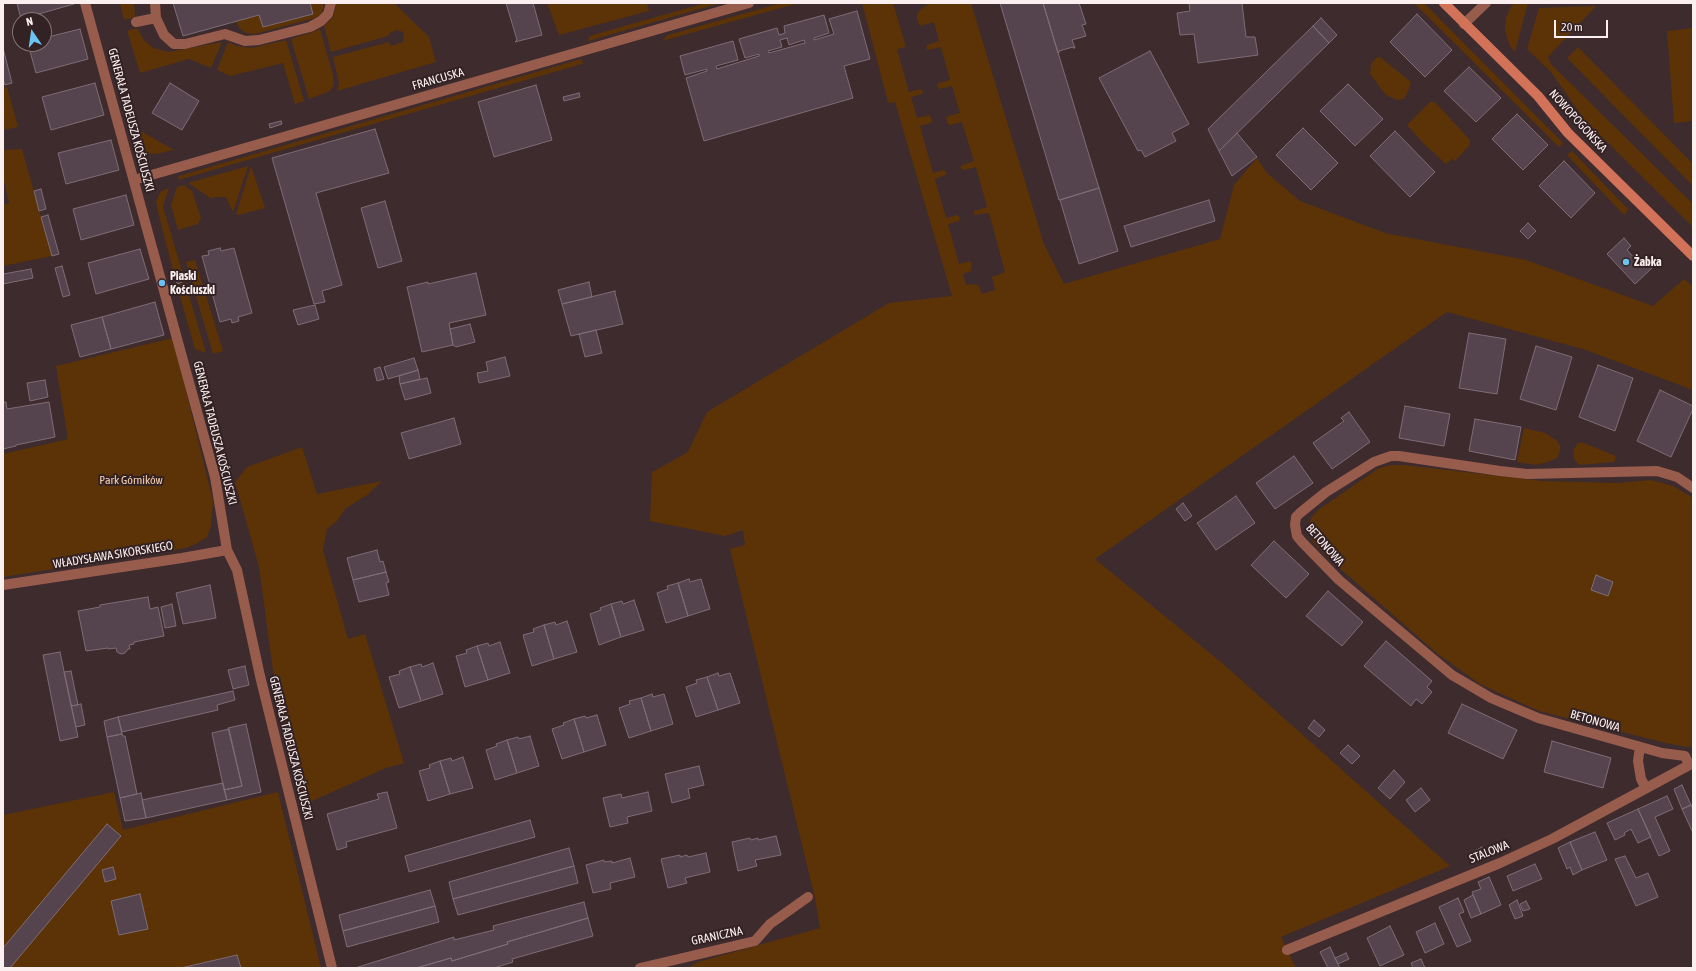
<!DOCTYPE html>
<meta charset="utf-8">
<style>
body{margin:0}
#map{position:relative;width:1696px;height:971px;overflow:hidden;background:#3e2b2e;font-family:"Asap Condensed",sans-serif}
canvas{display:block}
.frame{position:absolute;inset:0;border:4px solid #fceff0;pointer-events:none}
.north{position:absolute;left:12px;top:12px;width:40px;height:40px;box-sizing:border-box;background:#332224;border:1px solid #837476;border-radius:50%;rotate:347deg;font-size:11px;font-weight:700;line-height:16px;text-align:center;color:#fceff0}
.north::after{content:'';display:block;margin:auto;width:14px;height:18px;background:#6bc3f2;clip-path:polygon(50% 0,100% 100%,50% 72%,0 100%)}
.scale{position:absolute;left:1554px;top:20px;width:54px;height:18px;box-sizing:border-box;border:2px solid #fceff0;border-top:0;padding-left:5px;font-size:12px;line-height:14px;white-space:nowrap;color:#fceff0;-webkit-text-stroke:3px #332224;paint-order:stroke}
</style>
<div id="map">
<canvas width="1696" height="971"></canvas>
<div class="frame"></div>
<div class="north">N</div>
<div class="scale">20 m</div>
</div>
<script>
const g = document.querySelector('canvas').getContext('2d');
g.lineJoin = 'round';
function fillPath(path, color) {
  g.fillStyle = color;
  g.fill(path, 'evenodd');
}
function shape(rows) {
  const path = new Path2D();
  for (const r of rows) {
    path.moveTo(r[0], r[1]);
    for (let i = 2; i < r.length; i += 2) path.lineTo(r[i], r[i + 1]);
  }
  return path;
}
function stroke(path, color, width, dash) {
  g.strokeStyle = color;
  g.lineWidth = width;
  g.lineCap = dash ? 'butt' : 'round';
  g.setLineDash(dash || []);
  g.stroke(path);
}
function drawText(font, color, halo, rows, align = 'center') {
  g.font = font + ' "Asap Condensed",sans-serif';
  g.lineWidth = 4;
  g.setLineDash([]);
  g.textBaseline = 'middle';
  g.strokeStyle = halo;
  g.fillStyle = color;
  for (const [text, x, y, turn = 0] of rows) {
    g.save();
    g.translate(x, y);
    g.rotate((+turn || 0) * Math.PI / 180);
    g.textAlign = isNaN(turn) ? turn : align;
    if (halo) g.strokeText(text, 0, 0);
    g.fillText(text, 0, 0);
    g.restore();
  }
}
const green = shape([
 [120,3,134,3,135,17,124,20],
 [310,3,324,3,322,12,318,17,255,34,246,33,239,28,236,21,259,15,263,27,312,14],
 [337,3,394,3,429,37,436,62,337,91,339,83,333,57,389,42,391,46,403,42,404,38,403,32,397,30,391,32,388,36,331,52,324,26,333,17],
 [547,3,647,3,649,11,559,35],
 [705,3,721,3,588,41,589,37,593,35],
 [781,3,799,3,662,41,668,35],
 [862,3,893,3,906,47,897,49,909,92,921,89,923,92,922,94,911,97,917,118,930,115,932,120,931,123,920,126,933,173,943,170,947,173,945,175,935,179,946,218,957,215,960,217,959,221,948,224,959,264,970,261,972,263,971,271,963,274,966,285,972,284,978,285,982,294,995,290,992,277,1005,272,989,213,974,215,974,211,987,207,976,167,964,170,960,168,962,165,974,161,962,122,950,125,948,124,946,118,948,116,960,113,952,86,939,89,937,86,939,83,950,80,941,47,928,50,926,48,927,45,939,41,934,22,920,26,917,19,917,14,921,9,930,3,971,3,1044,244,1064,284,1220,239,1234,185,1257,158,1267,173,1300,201,1385,233,1526,260,1653,306,1684,279,1693,287,1693,390,1586,350,1447,312,1095,559,1222,663,1450,866,1281,937,1296,968,688,968,698,962,820,928,815,898,730,549,745,545,743,530,725,536,650,521,652,472,688,452,707,412,889,303,952,296,895,102,890,103,888,102],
 [1423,3,1425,4,1563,143,1559,147,1415,4],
 [1515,3,1528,3,1515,52,1510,46,1505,31,1506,18,1510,8],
 [1596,6,1548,57,1551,64,1693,204,1693,227,1584,119,1551,72,1527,49,1539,8],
 [137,28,144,40,153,48,169,52,222,42,211,68,189,59,140,73,127,31],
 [1693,28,1693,121,1674,123,1667,31],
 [320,29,333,75,334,85,330,91,309,99,291,39,313,32],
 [286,40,304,101,295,104,283,63,230,76,217,70,228,42,236,46,252,48],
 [1578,47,1693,164,1693,186,1567,58],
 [1380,57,1411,82,1409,89,1404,99,1397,100,1386,95,1370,74,1371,64,1376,58],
 [581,59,583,63,582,64,178,180,179,176],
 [7,87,18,127,3,130,3,88],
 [1430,102,1435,102,1470,140,1470,145,1455,161,1452,159,1446,164,1424,144,1408,126,1408,124],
 [139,130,174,150,156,154,147,153],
 [22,149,52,256,3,266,3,205,9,203,3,177,3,150],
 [1572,151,1627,208,1628,210,1624,215,1567,155],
 [248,166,233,212,226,197,214,197,212,199,188,183],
 [251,166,265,208,239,215,236,214],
 [184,185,192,191,201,218,198,224,178,230,171,205,177,187],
 [169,188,163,206,164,210,206,353,195,349,177,285,183,283,178,269,173,270,157,208,156,201,161,191],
 [195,260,223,351,213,354,186,262],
 [173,338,213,501,211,526,207,537,196,544,186,548,3,577,3,454,68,439,56,366],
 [1524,428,1545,433,1556,440,1560,445,1560,451,1557,458,1548,462,1536,465,1517,462],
 [1581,442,1614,455,1616,458,1614,462,1579,465,1574,459,1574,449,1577,444],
 [302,447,317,494,382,481,367,495,346,508,337,521,327,529,323,550,348,639,365,634,404,763,386,768,303,805,278,708,259,567,235,482,247,467],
 [1392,465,1404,465,1543,481,1617,483,1651,480,1673,486,1693,498,1693,746,1687,747,1666,743,1539,711,1480,684,1438,654,1337,566,1312,541,1307,527,1311,518,1318,510,1337,497,1379,468],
 [114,792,123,830,278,792,321,968,3,968,3,815]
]);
const building = shape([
 [17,3,73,3,74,4,21,19,17,3],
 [173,3,310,3,313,14,263,27,259,15,183,36,173,3],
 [506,3,533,3,542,35,515,42,517,40,506,3],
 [1000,3,1043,3,1099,188,1059,200,1000,3],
 [1043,3,1079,3,1086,24,1082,25,1086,36,1072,40,1075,48,1073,48,1073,47,1059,51,1059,53,1058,53,1043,3],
 [1189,3,1242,3,1246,37,1255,37,1258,55,1198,63,1194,34,1180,35,1177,13,1190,11,1189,3],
 [857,11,870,59,844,66,853,98,704,141,686,78,707,71,707,69,685,75,680,56,733,41,738,60,716,66,717,69,759,56,759,54,745,58,739,39,777,28,779,35,785,33,784,26,824,15,829,33,814,38,814,40,834,34,829,19,857,11],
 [1417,14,1452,50,1425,77,1390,42,1417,14],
 [1321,18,1337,35,1329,43,1313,26,1321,18],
 [1313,26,1329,43,1219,151,1208,129,1313,26],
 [80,29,88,59,36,73,28,44,44,44,44,38,80,29],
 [787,38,789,45,804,40,805,43,769,53,768,51,782,47,780,40,787,38],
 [3,48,12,83,5,85,3,79,3,48],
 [1150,51,1189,124,1172,133,1176,141,1145,157,1141,150,1138,151,1099,78,1150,51],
 [1469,67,1501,98,1476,122,1444,91,1469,67],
 [95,83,104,115,51,130,42,97,95,83],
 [170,83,199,101,182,130,152,113,170,83],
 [1348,84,1383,119,1355,146,1320,111,1348,84],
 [536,85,552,140,494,157,478,102,536,85],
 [579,93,580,97,564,101,563,97,579,93],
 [1517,114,1548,145,1523,170,1492,139,1517,114],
 [281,121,282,124,270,128,269,124,281,121],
 [1303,128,1338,163,1311,190,1276,155,1303,128],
 [375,129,389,173,316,193,342,285,322,291,325,302,314,304,272,158,375,129],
 [1395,131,1435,172,1410,197,1370,156,1395,131],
 [1237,133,1257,157,1232,176,1219,151,1237,133],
 [111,140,119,170,66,184,58,153,111,140],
 [1564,161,1595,193,1571,218,1539,186,1564,161],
 [1099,188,1118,251,1079,264,1060,200,1099,188],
 [41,189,46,209,39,211,34,191,41,189],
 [126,195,134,225,81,240,73,209,126,195],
 [1209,200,1215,221,1131,247,1124,226,1209,200],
 [385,201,402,261,378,268,361,208,385,201],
 [48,215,59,254,52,256,41,217,48,215],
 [1528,223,1536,231,1528,239,1520,231,1528,223],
 [1624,238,1631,246,1627,250,1640,264,1644,260,1652,268,1635,284,1607,254,1624,238],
 [220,248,221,251,234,248,252,313,238,317,239,321,232,323,231,319,220,322,202,256,209,255,208,251,220,248],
 [140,249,149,279,96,294,88,263,140,249],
 [62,266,70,295,63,297,55,268,62,266],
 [31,269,33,278,3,284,3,274,31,269],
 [179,271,182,282,177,284,174,272,179,271],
 [476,273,486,315,449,323,453,345,422,352,407,287,428,282,428,284,476,273],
 [589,282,592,297,562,304,558,290,589,282],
 [615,291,615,293,623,324,571,336,562,304,615,291],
 [155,302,164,335,111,349,102,317,155,302],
 [315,305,319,319,298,325,293,310,315,305],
 [102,317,111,349,80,357,71,325,102,317],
 [470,324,475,342,456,347,453,345,450,329,470,324],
 [596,330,602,353,585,357,579,334,596,330],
 [1469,333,1506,339,1497,394,1459,388,1469,333],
 [1536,346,1572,357,1556,410,1520,399,1536,346],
 [505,357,510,376,479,383,477,373,488,371,486,362,505,357],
 [414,358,418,370,388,379,384,367,414,358],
 [1598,365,1633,378,1615,431,1579,417,1598,365],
 [380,367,384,379,377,381,374,369,380,367],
 [418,370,420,379,400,384,399,376,418,370],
 [427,378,431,393,405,400,400,384,427,378],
 [45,380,48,397,30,401,27,383,45,380],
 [1660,390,1693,406,1693,409,1671,457,1637,441,1660,390],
 [3,402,6,402,7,409,49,402,55,437,16,445,16,446,3,449,3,402],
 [1405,406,1450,414,1444,446,1399,438,1405,406],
 [1349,412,1370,442,1332,469,1313,443,1344,421,1341,418,1349,412],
 [454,418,461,444,409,459,401,433,454,418],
 [1475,419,1521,427,1515,460,1469,451,1475,419],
 [1294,456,1313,483,1275,509,1256,483,1294,456],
 [1236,496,1255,523,1216,550,1197,523,1236,496],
 [1183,503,1192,516,1185,521,1176,509,1183,503],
 [1274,541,1309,574,1286,598,1251,565,1274,541],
 [377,550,380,562,383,561,386,572,353,580,347,558,377,550],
 [386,572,389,582,386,583,389,595,359,602,353,580,386,572],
 [1596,575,1613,582,1608,596,1591,590,1596,575],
 [689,579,690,582,701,579,710,609,688,616,678,583,689,579],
 [678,583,688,616,666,623,657,593,668,589,667,586,678,583],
 [210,585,216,618,183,624,176,593,210,585],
 [1328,591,1363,622,1342,646,1306,616,1328,591],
 [148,597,150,609,158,607,164,636,134,642,134,644,129,645,130,649,128,649,125,653,121,654,117,652,116,648,108,649,108,648,86,651,78,611,100,607,100,605,148,597],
 [634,600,644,630,621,637,611,604,622,601,623,604,634,600],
 [172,604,176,626,165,628,161,607,172,604],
 [611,604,621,637,599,645,590,614,601,610,600,608,611,604],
 [567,621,577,652,554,659,544,625,555,622,556,625,567,621],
 [544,625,554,659,532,666,523,635,534,632,533,629,544,625],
 [1386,641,1432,681,1427,687,1432,692,1422,704,1416,699,1411,706,1364,666,1386,641],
 [500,642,510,673,488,680,477,646,488,643,489,646,500,642],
 [477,646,488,680,465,687,456,656,467,653,466,650,477,646],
 [60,652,78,737,60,741,43,655,60,652],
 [433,663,443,694,421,701,410,667,421,664,422,667,433,663],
 [245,666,249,685,233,689,228,670,245,666],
 [410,667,421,701,399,708,389,677,400,674,399,671,410,667],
 [71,671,78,705,71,706,64,672,71,671],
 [718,673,719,676,730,673,740,703,718,710,707,677,718,673],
 [707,677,718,710,696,717,686,687,697,683,696,680,707,677],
 [233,691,235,700,217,705,218,710,122,732,118,717,233,691],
 [652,694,653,697,664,694,673,724,651,731,641,698,652,694],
 [641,698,651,731,629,738,619,708,630,704,629,701,641,698],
 [81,704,85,725,76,727,71,706,81,704],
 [1462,704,1517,730,1503,759,1448,733,1462,704],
 [597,715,606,745,584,752,574,719,585,716,586,718,597,715],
 [118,717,122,734,107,737,104,721,118,717],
 [574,719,584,752,562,759,552,729,564,725,563,723,574,719],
 [1314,720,1325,730,1319,737,1308,728,1314,720],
 [246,724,261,792,227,800,224,790,242,786,228,728,246,724],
 [229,729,242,786,224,790,212,733,229,729],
 [122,734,123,736,125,736,137,794,120,798,107,737,122,734],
 [530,736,539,766,517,773,507,740,518,737,519,739,530,736],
 [507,740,517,773,495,780,486,750,497,746,496,744,507,740],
 [1552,741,1611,758,1603,788,1544,772,1552,741],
 [1348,745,1360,756,1352,764,1340,753,1348,745],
 [463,757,473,788,450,794,440,761,451,758,452,761,463,757],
 [440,761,450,794,428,801,419,771,430,768,429,765,440,761],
 [699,766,704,785,688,789,690,798,672,803,665,774,699,766],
 [1394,770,1405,782,1390,799,1378,788,1394,770],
 [223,783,227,800,146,818,142,800,223,783],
 [1682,785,1691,805,1682,809,1674,789,1682,785],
 [1421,788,1430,800,1415,812,1406,800,1421,788],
 [387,792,397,828,346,842,347,847,337,850,327,814,379,799,377,794,387,792],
 [648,792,652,811,627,817,628,823,610,827,603,798,621,794,622,798,648,792],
 [141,793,146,818,125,821,120,798,141,793],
 [1667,796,1673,809,1655,817,1670,851,1659,856,1638,809,1667,796],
 [1691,805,1693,809,1693,833,1682,809,1691,805],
 [1638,809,1651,837,1638,843,1631,829,1624,833,1625,835,1615,840,1607,823,1638,809],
 [530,820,535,837,409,872,405,856,530,820],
 [107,824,121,836,10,968,3,968,3,948,107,824],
 [1595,832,1607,860,1582,870,1570,842,1595,832],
 [776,836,781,855,755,860,757,866,738,871,732,842,750,838,751,840,758,838,758,840,776,836],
 [1570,842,1582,870,1573,875,1570,867,1567,869,1558,848,1570,842],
 [1482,847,1486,855,1475,861,1471,853,1482,847],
 [569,848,574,866,453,899,449,882,569,848],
 [706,853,710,872,685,878,687,883,668,888,661,859,680,855,680,857,687,855,688,857,706,853],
 [1625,856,1636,878,1648,873,1658,897,1636,906,1615,859,1625,856],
 [630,858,635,877,610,883,611,889,593,893,586,865,604,860,604,862,612,861,612,863,630,858],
 [1535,864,1542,879,1513,891,1507,876,1535,864],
 [574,866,578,883,458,915,453,899,574,866],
 [113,867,116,879,105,882,102,870,113,867],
 [1489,877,1501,905,1481,914,1472,892,1481,889,1478,882,1489,877],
 [430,890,435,906,343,931,339,915,430,890],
 [140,894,148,929,119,935,111,901,140,894],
 [1473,895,1481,914,1471,918,1464,900,1473,895],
 [1458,898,1464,912,1459,914,1471,941,1457,947,1439,907,1458,898],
 [1517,900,1523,916,1515,919,1509,905,1517,900],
 [1526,901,1530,909,1523,911,1520,904,1526,901],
 [584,902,588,918,507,942,508,944,452,961,451,958,416,968,355,968,454,937,454,940,494,930,493,926,584,902],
 [435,906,439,922,347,947,343,931,435,906],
 [588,918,593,936,512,959,513,962,494,968,416,968,451,958,452,961,508,944,507,942,588,918],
 [1435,923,1444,944,1425,953,1416,932,1435,923],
 [1390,926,1404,955,1380,966,1367,938,1390,926],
 [1330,947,1335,958,1340,968,1328,968,1320,952,1330,947],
 [1346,953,1349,959,1338,964,1335,958,1346,953],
 [237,955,241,968,181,968,237,955],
 [1421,959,1425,968,1413,968,1411,963,1421,959]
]);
const street = shape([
 [85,3,215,477,227,550,237,570,260,676,332,968],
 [155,3,156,18,164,35,174,44,185,44,225,34,245,41,259,40,310,27,321,21,328,14,331,3],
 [136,22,156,18],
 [1464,24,1486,3],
 [134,180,749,3],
 [3,585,182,558,227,550],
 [1640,747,1638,761,1641,779,1646,788],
 [1689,765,1685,756,1662,753,1538,718,1491,698,1452,675,1339,580,1302,542,1297,536,1295,525,1296,517,1300,513,1326,492,1374,462,1391,456,1399,456,1500,471,1527,474,1657,471,1677,477,1693,488],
 [1287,950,1500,863,1552,839,1693,763],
 [640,968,755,941,770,924,808,897]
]);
const secondary = shape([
 [1444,3,1538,96,1568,133,1693,256]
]);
const markers = [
 [1626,262,4,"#6bc3f2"],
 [162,283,4,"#6bc3f2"]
];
const streetNames = [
 ["FRANCUSKA",438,79,-16],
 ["GENERAŁA TADEUSZA KOŚCIUSZKI",131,120,75],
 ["NOWOPOGOŃSKA",1578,121,48],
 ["GENERAŁA TADEUSZA KOŚCIUSZKI",215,433,76],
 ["BETONOWA",1325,545,49],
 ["WŁADYSŁAWA SIKORSKIEGO",113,555,-9],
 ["BETONOWA",1595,721,16],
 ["GENERAŁA TADEUSZA KOŚCIUSZKI",291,748,76],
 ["STALOWA",1489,852,-22],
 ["GRANICZNA",717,936,-12]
];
const poiNames = [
 ["Żabka",1634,262],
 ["Piaski",170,276],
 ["Kościuszki",170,290]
];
const parkNames = [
 ["Park Górników",131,480]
];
fillPath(green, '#5b3307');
fillPath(building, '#55444e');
stroke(building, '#7e6c76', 1);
stroke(street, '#985c4c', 10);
stroke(secondary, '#d17259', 10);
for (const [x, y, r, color] of markers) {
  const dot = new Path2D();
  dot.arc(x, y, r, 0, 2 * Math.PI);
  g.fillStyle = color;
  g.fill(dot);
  stroke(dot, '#332224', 1.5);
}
drawText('12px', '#fceff0', '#332224', streetNames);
drawText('bold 12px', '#fceff0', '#332224', poiNames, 'left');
drawText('12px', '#f6d0af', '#332224', parkNames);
</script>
